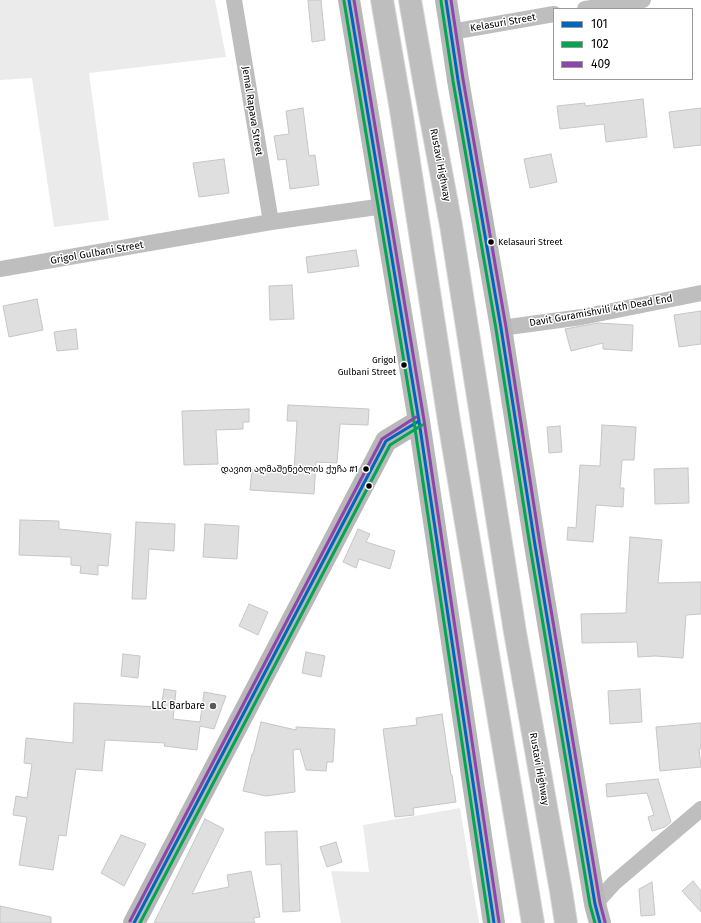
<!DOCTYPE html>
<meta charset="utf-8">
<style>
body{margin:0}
#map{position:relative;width:701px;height:923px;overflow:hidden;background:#fff;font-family:"Fira Sans",sans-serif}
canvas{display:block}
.legend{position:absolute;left:553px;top:8px;width:140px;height:72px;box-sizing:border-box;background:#fff;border:1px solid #999;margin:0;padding:5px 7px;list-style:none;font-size:12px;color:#000}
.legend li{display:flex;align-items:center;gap:8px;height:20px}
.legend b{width:20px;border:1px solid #999}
</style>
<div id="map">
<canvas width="701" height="923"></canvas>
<ul class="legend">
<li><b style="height:5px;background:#0065bd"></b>101</li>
<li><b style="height:5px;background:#00a651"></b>102</li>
<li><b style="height:5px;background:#8e44ad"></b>409</li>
</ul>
</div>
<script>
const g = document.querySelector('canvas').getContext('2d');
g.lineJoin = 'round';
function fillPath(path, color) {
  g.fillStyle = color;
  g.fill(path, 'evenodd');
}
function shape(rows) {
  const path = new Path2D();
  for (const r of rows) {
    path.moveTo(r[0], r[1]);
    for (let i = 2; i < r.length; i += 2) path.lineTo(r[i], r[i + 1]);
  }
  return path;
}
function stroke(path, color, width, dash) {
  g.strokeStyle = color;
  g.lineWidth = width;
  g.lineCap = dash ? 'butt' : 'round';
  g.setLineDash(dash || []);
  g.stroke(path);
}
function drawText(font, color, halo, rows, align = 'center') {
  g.font = font + ' "Fira Sans","Noto Sans Georgian",sans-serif';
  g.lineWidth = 3;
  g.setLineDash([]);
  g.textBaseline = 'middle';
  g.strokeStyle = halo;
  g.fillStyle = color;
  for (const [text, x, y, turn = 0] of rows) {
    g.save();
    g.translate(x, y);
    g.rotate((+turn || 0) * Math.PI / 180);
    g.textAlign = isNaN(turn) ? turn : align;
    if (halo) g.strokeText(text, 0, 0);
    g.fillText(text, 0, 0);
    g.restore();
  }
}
const green = shape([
 [0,0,215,0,226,57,89,73,109,220,54,227,32,78,0,80],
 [460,808,479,923,341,923,331,871,369,872,363,825]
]);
const building = shape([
 [308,0,321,0,325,40,312,42,308,0],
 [643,99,647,137,606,142,604,124,560,129,557,106,585,103,585,106,643,99],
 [303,108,309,156,315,155,319,185,290,189,286,159,278,160,274,136,289,134,286,111,303,108],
 [701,108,701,145,674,148,669,112,701,108],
 [551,154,557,182,530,188,524,159,551,154],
 [224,159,229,193,199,197,193,163,224,159],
 [356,250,359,266,308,273,306,257,356,250],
 [292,285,294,319,270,320,269,286,292,285],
 [37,299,43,330,9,337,3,306,37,299],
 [701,311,701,344,679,347,674,315,701,311],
 [598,323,633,325,632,351,603,349,603,343,571,351,565,329,598,323],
 [76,329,78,349,57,351,54,332,76,329],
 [288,405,369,409,368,425,340,424,337,463,316,462,314,494,250,490,252,469,294,472,297,421,287,421,288,405],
 [249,409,249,422,243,422,243,429,216,430,218,464,184,465,182,411,249,409],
 [602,425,636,427,634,460,622,460,620,488,624,488,623,507,596,505,593,542,567,540,568,527,576,528,580,465,600,466,602,425],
 [560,426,562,452,549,453,547,427,560,426],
 [688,468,689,503,655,504,654,469,688,468],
 [20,520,59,521,59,529,111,534,108,566,98,565,98,575,80,573,81,566,71,565,71,557,19,555,20,520],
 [136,522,175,524,174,551,149,549,146,599,132,599,136,522],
 [205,524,239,526,237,559,203,557,205,524],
 [358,529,370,534,366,542,395,551,390,569,359,559,356,568,343,562,358,529],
 [630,537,662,540,658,583,701,582,701,614,686,615,683,658,655,656,638,657,637,642,582,643,581,614,626,613,628,570,630,537],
 [249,604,268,612,258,635,239,626,249,604],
 [306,652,325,656,321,677,302,673,306,652],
 [123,654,140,656,138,678,121,676,123,654],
 [164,689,176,691,173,719,200,722,204,692,226,696,214,729,200,726,197,750,164,746,165,743,105,740,102,771,76,769,66,836,59,835,53,870,19,865,27,817,13,815,16,796,27,798,32,764,24,763,26,738,73,743,74,703,161,707,164,689],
 [640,689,642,722,610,724,608,691,640,689],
 [442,714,451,775,452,775,456,802,413,808,414,815,395,817,383,729,417,725,416,718,442,714],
 [261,722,296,730,296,727,335,729,333,762,327,762,326,771,306,770,300,749,293,750,295,792,266,796,243,791,252,754,253,754,261,722],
 [701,723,701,749,699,749,701,767,660,771,656,727,701,723],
 [658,779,671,822,665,827,652,831,648,817,654,815,647,793,607,797,606,784,658,779],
 [205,819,224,829,192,894,229,887,227,875,251,871,260,917,253,918,255,923,154,923,205,819],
 [297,831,300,911,283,912,281,864,266,865,265,832,297,831],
 [121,835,146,844,124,886,101,873,121,835],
 [336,842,342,862,327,867,320,847,336,842],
 [693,881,701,891,701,912,682,891,693,881],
 [652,882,655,915,641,916,639,889,652,882],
 [0,906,51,917,51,923,0,923,0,906]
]);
const street = shape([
 [234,0,271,222],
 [585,9,628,2,643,0],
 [451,32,554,14],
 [0,269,271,222,384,206],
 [501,328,582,317,701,293],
 [595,904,614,883,701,809]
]);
const secondary = shape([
 [349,0,419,421,494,923],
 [446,0,451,32,458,80,501,328,535,545,595,904,600,923],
 [134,923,386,441,419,421]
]);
const highway = shape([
 [382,0,401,110,449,421,533,923],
 [410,0,426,92,451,225,515,632,561,891,566,923]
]);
const bus1 = shape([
 [349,0,419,421,494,923],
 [446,0,458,80,501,328,535,545,595,904,600,923],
 [134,923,386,441,419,421]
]);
const bus2 = shape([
 [344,1,414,422,489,923],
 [441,1,453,81,496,329,530,546,590,905,595,923],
 [140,923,390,445,422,425]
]);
const bus3 = shape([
 [354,0,424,420,499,922],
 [451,0,463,79,506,327,540,544,600,903,605,922],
 [130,921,382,439,416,417]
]);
const markers = [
 [491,242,3.5,"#000"],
 [404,365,3.5,"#000"],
 [366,469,3.5,"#000"],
 [369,486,3.5,"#000"],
 [213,706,4,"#595959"]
];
const busNames = [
 ["Kelasauri Street",498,242,"left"],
 ["Grigol",396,360],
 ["Gulbani Street",396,372],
 ["დავით აღმაშენებლის ქუჩა #1",358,469]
];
const streetNames = [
 ["Kelasuri Street",503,23,-10],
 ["Jemal Rapava Street",252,111,81],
 ["Rustavi Highway",440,165,79],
 ["Grigol Gulbani Street",97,253,-10],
 ["Davit Guramishvili 4th Dead End",601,311,-10],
 ["Rustavi Highway",539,769,80]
];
const poiNames = [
 ["LLC Barbare",205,706]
];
fillPath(green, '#ebebeb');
fillPath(building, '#dfdfdf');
stroke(building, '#c6c6c6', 1);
stroke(highway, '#dbdbdb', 24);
stroke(street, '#bebebe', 16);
stroke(secondary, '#b8b8b8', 22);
stroke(highway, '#bebebe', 22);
stroke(bus1, '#0065bd', 3);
stroke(bus2, '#00a651', 3);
stroke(bus3, '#8e44ad', 3);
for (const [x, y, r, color] of markers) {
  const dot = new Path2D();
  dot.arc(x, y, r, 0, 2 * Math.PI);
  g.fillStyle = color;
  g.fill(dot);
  stroke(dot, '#fff', 1.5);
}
drawText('9px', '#000', '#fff', busNames, 'right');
drawText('10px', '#000', '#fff', streetNames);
drawText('10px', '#000', '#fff', poiNames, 'right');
</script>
